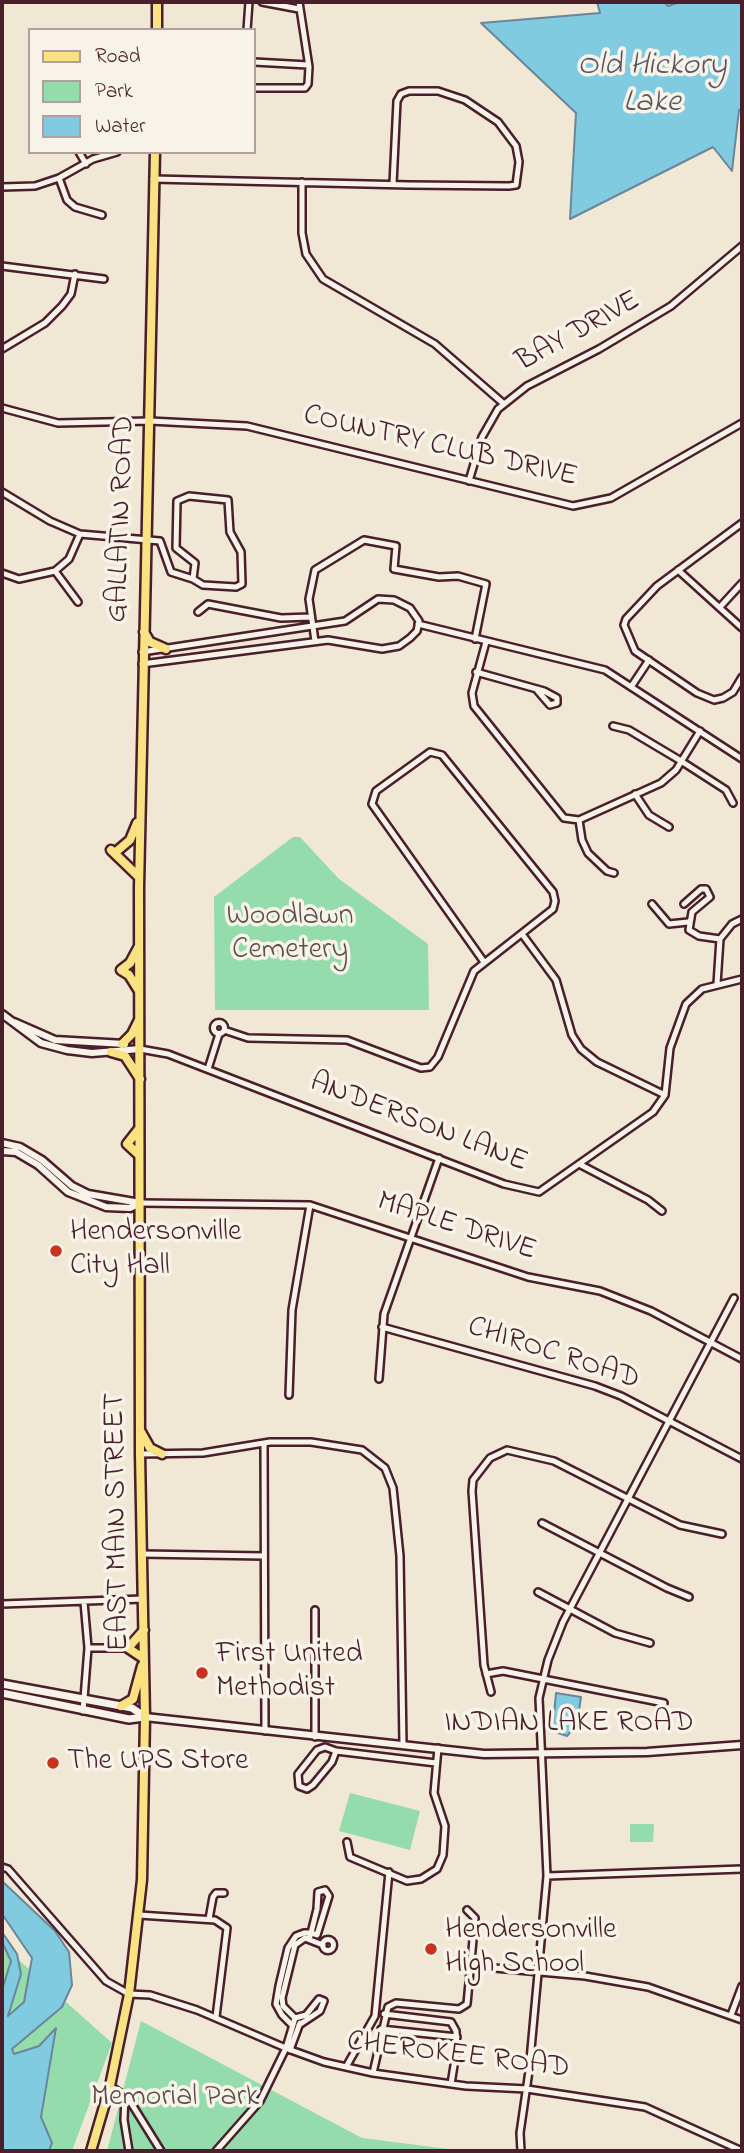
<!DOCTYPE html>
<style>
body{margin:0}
#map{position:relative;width:744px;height:2153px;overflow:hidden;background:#f1e7d5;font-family:"Indie Flower",sans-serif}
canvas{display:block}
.frame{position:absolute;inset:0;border:4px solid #4a1f2b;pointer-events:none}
.legend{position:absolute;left:28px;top:28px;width:228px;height:126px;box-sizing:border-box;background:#f7f3e8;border:2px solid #b29e9c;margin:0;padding:9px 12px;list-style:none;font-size:21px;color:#4a1f2b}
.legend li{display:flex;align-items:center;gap:14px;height:35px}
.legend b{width:35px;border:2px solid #b29e9c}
</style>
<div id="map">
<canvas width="744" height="2153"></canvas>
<div class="frame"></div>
<ul class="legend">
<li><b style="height:9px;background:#f8e281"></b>Road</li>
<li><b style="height:19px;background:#94dcab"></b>Park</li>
<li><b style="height:19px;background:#81cbe1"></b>Water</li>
</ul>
</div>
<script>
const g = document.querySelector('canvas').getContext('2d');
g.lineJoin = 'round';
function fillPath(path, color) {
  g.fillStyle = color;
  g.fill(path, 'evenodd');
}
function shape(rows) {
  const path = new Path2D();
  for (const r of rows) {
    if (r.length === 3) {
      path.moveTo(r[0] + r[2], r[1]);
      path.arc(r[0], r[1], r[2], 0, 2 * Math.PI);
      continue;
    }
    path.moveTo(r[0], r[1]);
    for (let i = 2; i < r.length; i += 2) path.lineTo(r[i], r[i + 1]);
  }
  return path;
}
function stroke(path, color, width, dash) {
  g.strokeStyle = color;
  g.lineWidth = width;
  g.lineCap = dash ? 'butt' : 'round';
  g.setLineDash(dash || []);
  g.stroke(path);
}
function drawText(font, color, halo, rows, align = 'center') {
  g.font = font + ' "Indie Flower",sans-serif';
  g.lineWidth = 7;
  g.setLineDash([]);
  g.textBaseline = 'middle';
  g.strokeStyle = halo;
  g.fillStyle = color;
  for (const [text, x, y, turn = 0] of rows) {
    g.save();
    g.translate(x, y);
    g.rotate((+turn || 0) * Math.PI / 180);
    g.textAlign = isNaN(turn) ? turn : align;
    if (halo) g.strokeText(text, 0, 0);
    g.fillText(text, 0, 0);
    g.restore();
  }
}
const green = shape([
 [293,837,300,837,339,879,428,944,429,1010,215,1010,214,897],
 [350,1793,420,1811,410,1850,339,1831],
 [630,1824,654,1824,653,1842,630,1842],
 [2,1945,112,2043,72,2151,2,2151],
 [141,2021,362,2138,464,2151,107,2151]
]);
const water = shape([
 [597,2,664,2,668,6,680,2,742,2,742,109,739,110,732,171,713,147,570,219,576,113,481,23,600,13,597,2],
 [556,1693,581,1697,577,1724,567,1736,558,1733,553,1725,556,1693],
 [2,1881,55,1931,69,1952,72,1985,62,2007,12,2049,14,2054,39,2046,56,2028,41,2117,52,2143,49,2151,2,2151,2,1990,11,1961,2,1942,2,1932,17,1954,21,1974,8,2016,24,2002,32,1958,2,1914,2,1881]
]);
const minor = shape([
 [262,2,299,9],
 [247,30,249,2],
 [254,62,308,65],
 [254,88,305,88,308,84,309,67,299,2],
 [79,152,86,164],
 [59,178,67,200,75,207,102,215],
 [153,179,409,185,509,186,516,185,519,162,516,146,498,122,465,100,438,91,409,91,401,94,397,101,393,184],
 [302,182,302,233,306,254,323,279,435,344,504,404],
 [2,187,35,186,59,178,93,159,117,152],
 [2,266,104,279],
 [2,349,45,323,62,306,71,294,75,274],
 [2,408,58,423,150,421,247,426,573,506,611,498,742,423],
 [469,481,482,437,498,409,527,386,599,349,671,306,742,246],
 [2,492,50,521,80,534,160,541,171,572,193,579,195,563,176,548,177,501,189,496,228,500,230,532,241,552,242,584,236,587,203,585,193,579],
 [742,523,657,586,626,619,624,625,635,651,697,693,714,700,723,698,733,692,742,677],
 [678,570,742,628],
 [55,571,78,602],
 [2,573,19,579,55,571,69,559,80,534],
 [721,606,742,583],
 [198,612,208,604,281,618,311,617],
 [418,624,605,670,742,759],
 [315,641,309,599,315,570,364,540,396,546,394,569,439,577,458,576,486,584,475,639],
 [486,642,472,693,474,706,564,818,579,820,661,783,676,770,700,731],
 [142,664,328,640,382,649,399,646,410,638,417,631,419,621,410,608,394,600,378,599,345,621,142,652],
 [476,672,544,691,557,698,557,703,550,705,537,690],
 [631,687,649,660],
 [613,726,629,730,681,761,726,790,733,803],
 [635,794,649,815,669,827],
 [579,820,582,840,588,853,607,871,614,873],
 [652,904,669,924,688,922],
 [684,904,701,889,706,889,710,897,692,912,689,930,699,936,720,939],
 [522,934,556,980,572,1035,581,1049,597,1062,665,1095],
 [717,984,720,939,732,924,742,919],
 [219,1028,5.5],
 [224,1030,248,1038,347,1040,421,1068,430,1067,438,1057,474,971,553,909,555,901,553,892,442,755,430,752,376,791,372,804,484,962],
 [140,1049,168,1054,504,1184,539,1192,653,1112,665,1095,670,1048,686,1004,702,989,742,979],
 [208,1069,219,1034],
 [581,1165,648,1200,662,1211],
 [140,1203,310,1205,528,1277,600,1291,651,1311,742,1359],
 [382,1327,595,1386,621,1396,742,1459],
 [379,1379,384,1314,439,1158],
 [289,1395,292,1310,310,1205],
 [264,1443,265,1731],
 [140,1454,203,1453,270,1442,311,1442,362,1450,385,1468,393,1488,400,1556,403,1745],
 [542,1523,667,1588,689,1597],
 [142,1554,264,1556],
 [538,1592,615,1633,650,1643],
 [2,1604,143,1599],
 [88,1648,128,1648],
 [486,1674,503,1671,664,1703],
 [491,1692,484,1665,472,1491,473,1480,490,1458,507,1450,554,1461,680,1525,722,1534],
 [83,1711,88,1648,84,1602],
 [315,1737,315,1610],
 [336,1751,332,1762,313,1785,307,1789,299,1786,298,1774,317,1750,325,1747,336,1751,436,1763],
 [347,1842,350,1857,407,1881,421,1879,437,1869,443,1855,445,1826,434,1793,438,1748],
 [2,1867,8,1869,106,1981,129,1994,150,1995,197,2010,288,2049,324,2062,373,2073,466,2086,527,2089,645,2107,742,2151],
 [547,1876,742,1869],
 [139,1915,215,1920,227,1928,216,2017],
 [209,1919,213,1897,216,1893,224,1893],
 [328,1945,5.5],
 [472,1966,585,1976,648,1987,742,2020],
 [384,2014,451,2022,456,2031,457,2047,451,2084],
 [731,2015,742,1986],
 [295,2018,283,2006,282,1998,295,1945,305,1938,323,1945],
 [295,2018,306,2015,319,1999,324,2001,320,2011,299,2025],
 [292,2025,282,2015,276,2004,279,1986,288,1948,296,1936,304,1933,311,1933,317,1935,329,1896,325,1890,318,1892,317,1909,311,1933,309,1939],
 [381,2029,457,2037],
 [290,2050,300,2023],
 [346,2067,375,2016,389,1872],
 [373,2073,388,2007,396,2003,459,2009,467,2004,475,1918,467,1910],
 [110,2086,128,2098,161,2151],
 [125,2096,124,2120,129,2151],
 [216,2151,260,2101,286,2048,295,2018],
 [521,2151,520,2133,529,2071,547,1876,539,1698,548,1660,563,1622,734,1298]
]);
const tertiary = shape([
 [2,1014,41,1043,67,1050,92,1053,140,1049],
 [14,1022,55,1040,125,1044],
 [2,1143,20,1147,42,1160,72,1186,88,1194,140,1203],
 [2,1151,16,1152,38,1165,68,1192,106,1207,130,1208,140,1203],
 [145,1717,484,1754,647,1752,742,1745]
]);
const secondary = shape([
 [2,1684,132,1708,145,1717],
 [2,1693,129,1719,144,1717]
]);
const primary = shape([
 [157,30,157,2],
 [144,632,150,642,166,649],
 [111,850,139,877],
 [117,851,130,840,137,823],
 [138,948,130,963,121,970,129,975,139,991],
 [122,1044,132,1034,139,1020],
 [111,1052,125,1056,140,1079],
 [138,1130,127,1144,139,1155],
 [141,1432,150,1448,162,1454],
 [143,1658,128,1648,144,1630],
 [121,1706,133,1699,142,1666],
 [91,2151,110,2086,129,1994,142,1880,145,1717,140,1454,139,887,155,152]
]);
const markers = [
 [56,1251,7,"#c8321e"],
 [202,1673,7,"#c8321e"],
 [53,1763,7,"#c8321e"],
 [431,1949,7,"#c8321e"]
];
const streetNames = [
 ["BAY DRIVE",579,333,-29],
 ["COUNTRY CLUB DRIVE",440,448,13],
 ["GALLATIN ROAD",123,519,-88],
 ["ANDERSON LANE",418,1124,21],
 ["MAPLE DRIVE",456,1228,18],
 ["CHIROC ROAD",553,1355,18],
 ["EAST MAIN STREET",119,1522,-91],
 ["INDIAN LAKE ROAD",569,1725],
 ["CHEROKEE ROAD",458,2057,7]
];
const parkNames = [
 ["Woodlawn",290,918],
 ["Cemetery",290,952],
 ["Memorial Park",175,2099]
];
const poiNames = [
 ["Hendersonville",70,1234],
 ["City Hall",70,1268],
 ["First United",216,1656],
 ["Methodist",216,1690],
 ["The UPS Store",67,1763],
 ["Hendersonville",445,1932],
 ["High School",445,1966]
];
const waterNames = [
 ["Old Hickory",652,68],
 ["Lake",652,105]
];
fillPath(green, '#94dcab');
fillPath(water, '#81cbe1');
stroke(water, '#6b8698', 2);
stroke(minor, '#4a1f2b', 10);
stroke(tertiary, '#4a1f2b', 11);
stroke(secondary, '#4a1f2b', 12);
stroke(primary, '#4a1f2b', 13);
stroke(minor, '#f7f3e8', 5);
stroke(tertiary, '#f7f3e8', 6);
stroke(secondary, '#f7f3e8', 7);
stroke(primary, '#f8e281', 8);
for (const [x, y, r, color] of markers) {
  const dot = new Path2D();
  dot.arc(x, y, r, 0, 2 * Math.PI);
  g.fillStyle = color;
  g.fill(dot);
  stroke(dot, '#f7f3e8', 2.5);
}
drawText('30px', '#4a1f2b', '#f7f3e8', streetNames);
drawText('30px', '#5c4e4b', '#f7f3e8', parkNames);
drawText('30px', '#4a1f2b', '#f7f3e8', poiNames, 'left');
drawText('italic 32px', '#5a5362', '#f7f3e8', waterNames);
</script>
